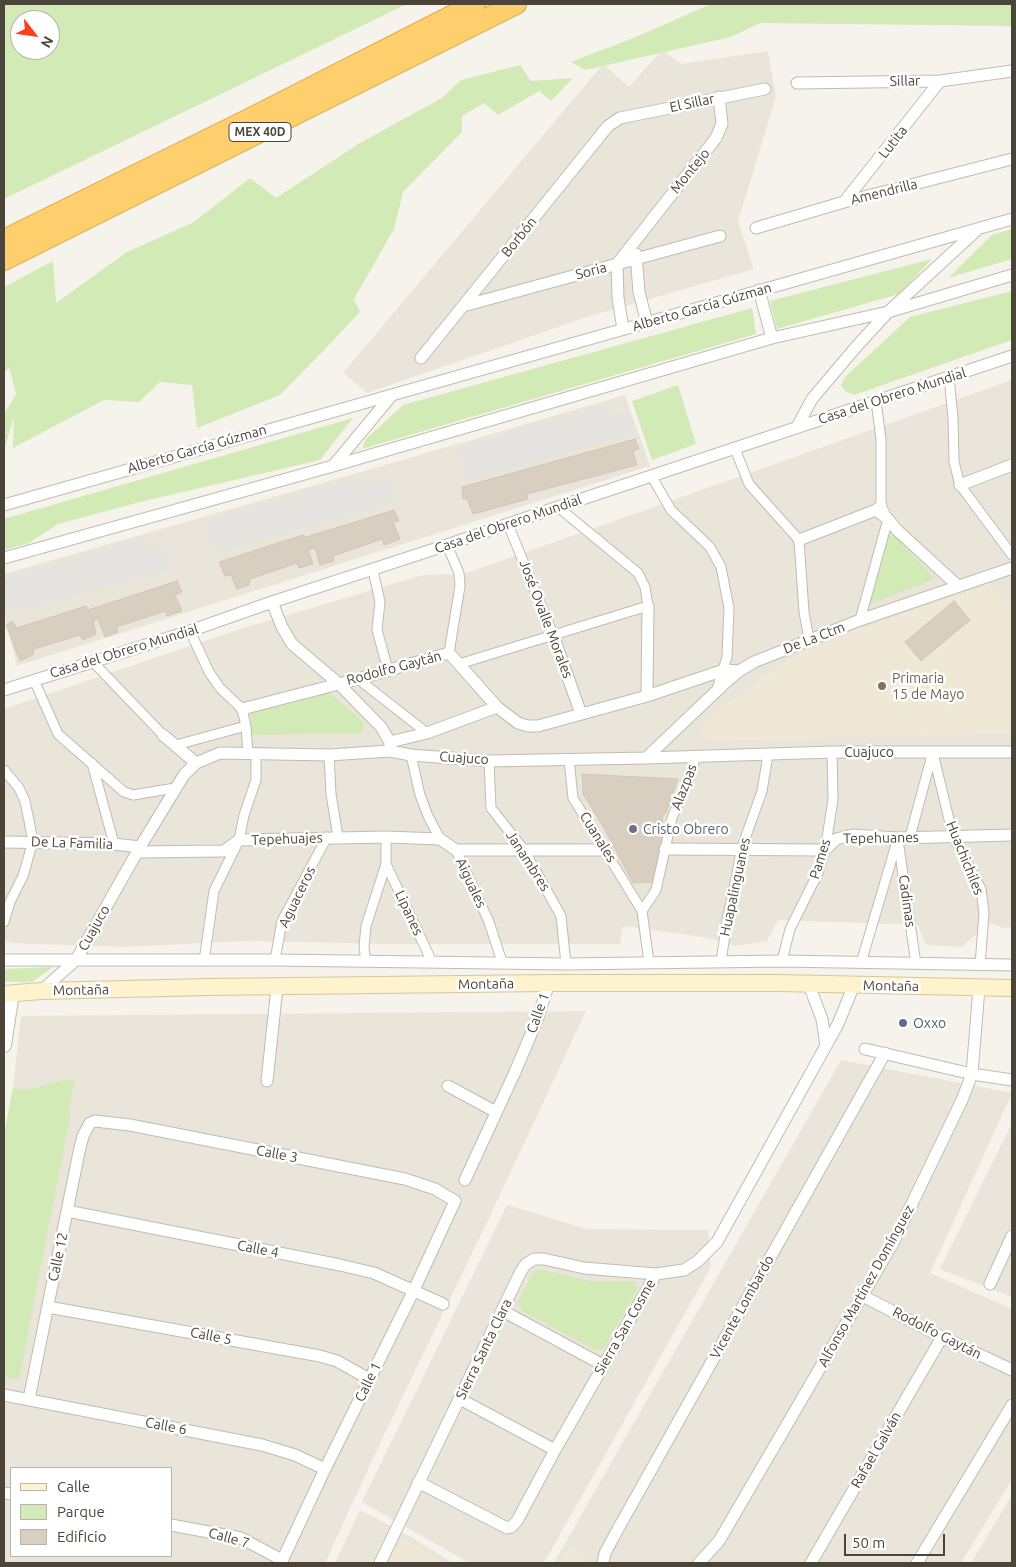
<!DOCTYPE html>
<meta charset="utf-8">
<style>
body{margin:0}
#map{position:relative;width:1016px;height:1567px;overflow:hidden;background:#f6f3ec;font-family:Ubuntu,sans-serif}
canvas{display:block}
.frame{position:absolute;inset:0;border:5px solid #4b4439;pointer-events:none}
.legend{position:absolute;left:10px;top:1467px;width:162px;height:90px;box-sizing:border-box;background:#fff;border:1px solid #b7b4b0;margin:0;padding:6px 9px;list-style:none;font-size:15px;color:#4b4439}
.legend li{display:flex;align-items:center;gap:10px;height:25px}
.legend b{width:25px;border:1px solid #b7b4b0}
.north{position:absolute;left:10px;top:10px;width:50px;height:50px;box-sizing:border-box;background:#fff;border:1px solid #b7b4b0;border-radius:50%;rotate:120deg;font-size:14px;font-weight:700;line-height:20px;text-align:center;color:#4b4439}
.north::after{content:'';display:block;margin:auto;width:18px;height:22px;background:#fc3f1d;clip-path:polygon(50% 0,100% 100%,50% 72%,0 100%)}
.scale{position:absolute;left:844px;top:1534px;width:101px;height:22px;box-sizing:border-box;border:2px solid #4b4439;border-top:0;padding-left:6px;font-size:15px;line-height:18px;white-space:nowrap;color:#4b4439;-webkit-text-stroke:4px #fff;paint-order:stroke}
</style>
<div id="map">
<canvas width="1016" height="1567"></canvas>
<div class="frame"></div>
<ul class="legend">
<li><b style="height:6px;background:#fff3cd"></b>Calle</li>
<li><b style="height:14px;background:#d2eab5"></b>Parque</li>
<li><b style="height:14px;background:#d8cfc1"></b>Edificio</li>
</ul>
<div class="north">N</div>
<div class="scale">50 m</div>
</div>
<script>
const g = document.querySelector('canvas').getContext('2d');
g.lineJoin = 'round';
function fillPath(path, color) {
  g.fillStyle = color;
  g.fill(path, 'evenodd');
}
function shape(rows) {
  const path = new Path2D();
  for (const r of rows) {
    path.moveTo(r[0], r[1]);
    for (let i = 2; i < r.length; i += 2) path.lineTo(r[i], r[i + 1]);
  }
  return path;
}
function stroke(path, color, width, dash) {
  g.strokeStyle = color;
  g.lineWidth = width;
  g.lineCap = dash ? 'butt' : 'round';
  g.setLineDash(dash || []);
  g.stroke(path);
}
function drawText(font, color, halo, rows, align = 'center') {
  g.font = font + ' Ubuntu,sans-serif';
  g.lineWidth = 5;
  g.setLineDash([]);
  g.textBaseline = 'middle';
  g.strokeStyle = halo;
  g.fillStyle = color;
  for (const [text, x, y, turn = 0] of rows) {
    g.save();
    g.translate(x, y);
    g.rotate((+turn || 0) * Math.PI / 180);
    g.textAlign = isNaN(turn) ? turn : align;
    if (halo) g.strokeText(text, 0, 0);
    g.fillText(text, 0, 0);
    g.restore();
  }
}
const residential = shape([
 [662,50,681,64,768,51,776,97,738,221,754,269,587,317,367,393,343,373,603,64,629,87],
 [1012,380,1012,927,1003,928,989,922,962,947,926,945,918,925,778,920,767,941,736,946,703,937,623,926,620,944,392,944,244,941,124,947,10,943,4,940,4,709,240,629,423,575,464,574],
 [625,395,650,466,17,666,4,613,4,574,392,463],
 [586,1011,491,1214,382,1439,325,1563,4,1563,4,1136,13,1087,21,1016],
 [11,1468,171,1468,171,1556,11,1556],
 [841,1060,1012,1093,930,1273,1012,1309,1012,1479,961,1563,554,1563],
 [1012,1123,1012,1297,940,1269],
 [507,1205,587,1229,708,1230,711,1267,544,1563,469,1563,362,1502],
 [1012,1495,1012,1563,971,1563],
 [360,1510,411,1537,453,1563,335,1563]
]);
const education = shape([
 [991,584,1012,607,1012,733,713,741,703,736,700,729,708,717,795,655,867,626],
 [402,1538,445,1563,390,1563],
 [570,1547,585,1555,584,1563,561,1563]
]);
const green = shape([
 [4,4,407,4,4,199],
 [20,20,50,20,50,50,20,50],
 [711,4,1012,4,1012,26,760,23,731,37,585,70,571,62,636,37],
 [520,65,531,81,573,78,551,101,539,91,498,115,484,103,462,116,462,132,403,192,394,229,354,299,360,312,328,346,280,395,197,428,192,385,160,382,139,402,104,400,13,448,14,417,4,450,4,414,16,394,9,367,4,373,4,287,53,261,56,303,127,252,194,222,250,178,276,198,360,143,442,98,461,80],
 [1012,229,1012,259,948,278,992,235],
 [932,259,899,294,777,329,770,301],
 [1012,291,1012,340,854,395,845,391,841,385,845,377,910,317],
 [752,308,756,334,362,449,366,439,403,405],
 [678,385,696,444,652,460,632,401],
 [353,418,320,460,140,502,58,524,29,543,4,550,4,519],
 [884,534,894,535,935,579,870,604],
 [325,689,360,719,364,724,363,729,360,733,250,735,251,711],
 [53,967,32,982,4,982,4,969],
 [64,1080,75,1080,69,1106,70,1117,19,1380,4,1377,4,1136,13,1087,23,1091],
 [540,1269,589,1281,635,1281,637,1289,603,1349,595,1350,522,1311,518,1301,534,1271]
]);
const parking = shape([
 [603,406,607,417,629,412,634,432,469,481,458,449],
 [361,477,365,484,386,479,393,502,215,552,208,522],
 [143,539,149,550,164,547,171,568,9,612,4,599,4,580]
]);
const building = shape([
 [635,439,639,449,633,451,637,465,527,494,528,499,473,514,467,499,463,499,462,487,635,439],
 [394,510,399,521,393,522,400,539,384,545,382,539,333,556,334,561,320,565,315,548,308,550,313,564,299,568,297,563,250,579,249,585,237,589,231,575,225,576,219,562,303,535,306,537,394,510],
 [177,581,182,592,175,595,182,611,167,616,166,611,116,627,118,632,105,637,98,619,93,621,96,634,83,640,80,635,34,649,33,655,20,661,6,625,12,621,17,628,86,606,88,610,177,581],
 [954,601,970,620,921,661,905,642,954,601],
 [582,774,678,779,666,813,663,815,661,831,664,834,654,882,633,883,604,828,583,794,582,774]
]);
const pedestrian = shape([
 [949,377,953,418,954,462,960,485,1012,555],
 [735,449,749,484,799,540,804,612,809,639],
 [652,477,671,510,710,547,721,567,729,608,727,657,717,689],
 [508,524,553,635],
 [447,545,459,573,460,586,449,653],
 [373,570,380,602,377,630,388,670],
 [860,620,888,519,881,506,881,439,876,401],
 [190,631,209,672,220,688,242,709,246,726,248,754],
 [93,662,163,735],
 [459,664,648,606,645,587,638,573,558,507],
 [358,679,427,733],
 [34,680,58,734,124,792,133,795,175,788],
 [176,745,246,726],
 [933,753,953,836,981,889,984,913,980,965],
 [329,755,331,794,338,837],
 [411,755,420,795,428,816,440,839],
 [569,759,573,798,642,911],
 [489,761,491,808,524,850,561,916,566,964],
 [92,763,114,844],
 [4,770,19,788,25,801,33,841,23,876,10,902,4,922],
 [910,837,932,755],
 [898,840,916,964],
 [456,850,489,922,502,962],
 [386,864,432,962],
 [275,960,282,921,327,837],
 [204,961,214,891,239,840,244,815,256,780,256,754],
 [782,961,790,929,818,873,825,850,833,800,832,752],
 [366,962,364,947,366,926,386,864,386,837],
 [649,962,642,911,656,890,672,818,689,779,696,756],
 [721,962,727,920,737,874,741,850,762,791,768,755],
 [861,963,898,838]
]);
const minor = shape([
 [797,83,940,81,1012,71],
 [844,202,940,81],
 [756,228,844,202,1012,159],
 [636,254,639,292,647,323],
 [759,290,772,338],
 [463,306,720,236],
 [623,329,618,298,617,264,716,138,722,124,719,97],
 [421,358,608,126,620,118,765,89],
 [797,427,812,399,856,347,888,312,977,230],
 [333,466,392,395],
 [960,485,1012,465],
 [4,505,1012,219],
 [876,510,888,519,897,530,958,586],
 [799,540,876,510,881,506],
 [4,558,333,466,772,338,888,312,1012,275],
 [272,602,282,627,292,644,338,683,381,727,390,742,390,751],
 [553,635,581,714],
 [4,690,190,631,272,602,447,545,558,507,1012,356],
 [647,696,648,606],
 [242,709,358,679,449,653,497,707,518,723,528,726,538,726,647,696,724,670,739,671],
 [163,735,196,763],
 [390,742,427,733,497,707],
 [646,758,726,682,739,671,754,662,860,620,1012,568],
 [4,842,114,844,140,847],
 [665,849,825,850,836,839,852,835,898,838,1012,835],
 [137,852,224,851,239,840,386,837,440,839,456,850,606,850],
 [4,960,275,960,566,964,782,961,1012,965],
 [809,985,822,1019,826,1046],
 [41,991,76,960,140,847,184,775,196,763,220,753,329,755,390,751,411,755,489,761,646,758,832,752,1012,752],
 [865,1049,972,1074,1012,1080],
 [267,1081,277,987],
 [448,1086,496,1112],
 [465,1180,515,1072,537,1020,549,983],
 [67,1211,340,1265,374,1273,443,1304],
 [990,1284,1012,1236],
 [863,1296,942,1337,1012,1370],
 [48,1307,320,1356,337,1361,369,1379],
 [503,1311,603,1365],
 [4,1395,262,1445,295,1455,325,1469],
 [29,1399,79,1152,83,1136,90,1123,95,1121,130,1125,405,1179,435,1189,455,1201,413,1292,325,1469,281,1563],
 [460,1399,555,1450],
 [418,1482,507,1528,511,1527,517,1521,555,1450,656,1274],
 [4,1493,11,1494],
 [171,1525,241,1538,282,1560],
 [380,1563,521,1271,526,1264,534,1259,544,1259,584,1268,656,1274,684,1270,698,1261,717,1242,838,1024,854,985],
 [603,1563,605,1553,618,1529,885,1053],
 [699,1563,719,1541,893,1243,962,1100,972,1074,979,988],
 [811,1563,942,1337],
 [917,1563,1012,1405]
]);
const tertiary = shape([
 [4,1045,12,993]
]);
const secondary = shape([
 [4,994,41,991,207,987,549,983,779,983,1012,988]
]);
const motorway = shape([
 [4,240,251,118,475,4],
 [4,260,516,4]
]);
const markers = [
 [882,686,5,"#8d6e63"],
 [633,829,5,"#6b7280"],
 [903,1023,5,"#5c6f8a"]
];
const shields = [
 [260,132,62]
];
const shieldNames = [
 ["MEX 40D",260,132]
];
const streetNames = [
 ["Sillar",905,81,-1],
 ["El Sillar",692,103,-12],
 ["Lutita",893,142,-52],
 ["Montejo",690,171,-51],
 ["Amendrilla",884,192,-14],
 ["Borbón",519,237,-51],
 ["Soria",591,271,-15],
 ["Alberto García Gúzman",702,307,-16],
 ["Casa del Obrero Mundial",892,396,-18],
 ["Alberto García Gúzman",197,449,-16],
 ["Casa del Obrero Mundial",508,524,-19],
 ["José Ovalle Morales",546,619,69],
 ["De La Ctm",814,638,-21],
 ["Casa del Obrero Mundial",124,651,-17],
 ["Rodolfo Gaytán",394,668,-15],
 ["Cuajuco",869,752],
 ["Cuajuco",464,758,4],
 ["Alazpas",684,787,-69],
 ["Cuanales",598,837,58],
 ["Tepehuanes",881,838,-1],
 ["Tepehuajes",287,839,-2],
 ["De La Familia",72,843,2],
 ["Huachichiles",965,858,68],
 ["Pames",820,859,-73],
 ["Janambres",528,861,57],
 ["Aiguales",471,883,65],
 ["Huapalinguanes",735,887,-78],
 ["Aguaceros",297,897,-64],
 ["Cadimas",907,901,82],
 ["Lipanes",409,913,65],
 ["Cuajuco",94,928,-61],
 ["Montaña",486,984,-1],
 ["Montaña",891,986,1],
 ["Montaña",81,990,-1],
 ["Calle 1",538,1013,-70],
 ["Calle 3",277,1154,11],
 ["Calle 4",258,1249,11],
 ["Calle 12",58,1257,-78],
 ["Alfonso Martínez Domínguez",866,1286,-61],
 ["Vicente Lombardo",742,1307,-61],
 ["Sierra San Cosme",625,1327,-60],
 ["Rodolfo Gaytán",937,1333,27],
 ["Calle 5",211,1336,11],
 ["Sierra Santa Clara",484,1349,-64],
 ["Calle 1",368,1382,-64],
 ["Calle 6",166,1426,11],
 ["Rafael Galván",876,1450,-60],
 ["Calle 7",229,1538,16]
];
const educationNames = [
 ["Primaria",892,678],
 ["15 de Mayo",892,694]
];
const worshipNames = [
 ["Cristo Obrero",643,829]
];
const serviceNames = [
 ["Oxxo",913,1023]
];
fillPath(residential, '#eae5da');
fillPath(education, '#efe8d6');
fillPath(green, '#d2eab5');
fillPath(parking, '#e5e3e0');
fillPath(building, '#d8cfc1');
stroke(building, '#d3c7b4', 1);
stroke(pedestrian, '#c2bbae', 11);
stroke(minor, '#c2bbae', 13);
stroke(tertiary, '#c2bbae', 16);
stroke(secondary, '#d6c79b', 18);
stroke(motorway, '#e0a43c', 22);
stroke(pedestrian, '#fff', 9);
stroke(minor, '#fff', 11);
stroke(tertiary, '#fff', 14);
stroke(secondary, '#fff3cd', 16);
stroke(motorway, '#ffcf6e', 20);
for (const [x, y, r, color] of markers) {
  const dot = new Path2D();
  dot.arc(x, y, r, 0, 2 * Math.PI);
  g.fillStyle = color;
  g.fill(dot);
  stroke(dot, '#fff', 2);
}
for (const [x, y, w] of shields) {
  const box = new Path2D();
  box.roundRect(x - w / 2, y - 9.5, w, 19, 4);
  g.fillStyle = '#fff';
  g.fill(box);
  stroke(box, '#4b4439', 1);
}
drawText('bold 12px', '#4b4439', null, shieldNames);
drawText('14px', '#4b4439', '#fff', streetNames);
drawText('14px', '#785e54', '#fff', educationNames, 'left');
drawText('14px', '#5b616d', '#fff', worshipNames, 'left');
drawText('14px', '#4e5e75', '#fff', serviceNames, 'left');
</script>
